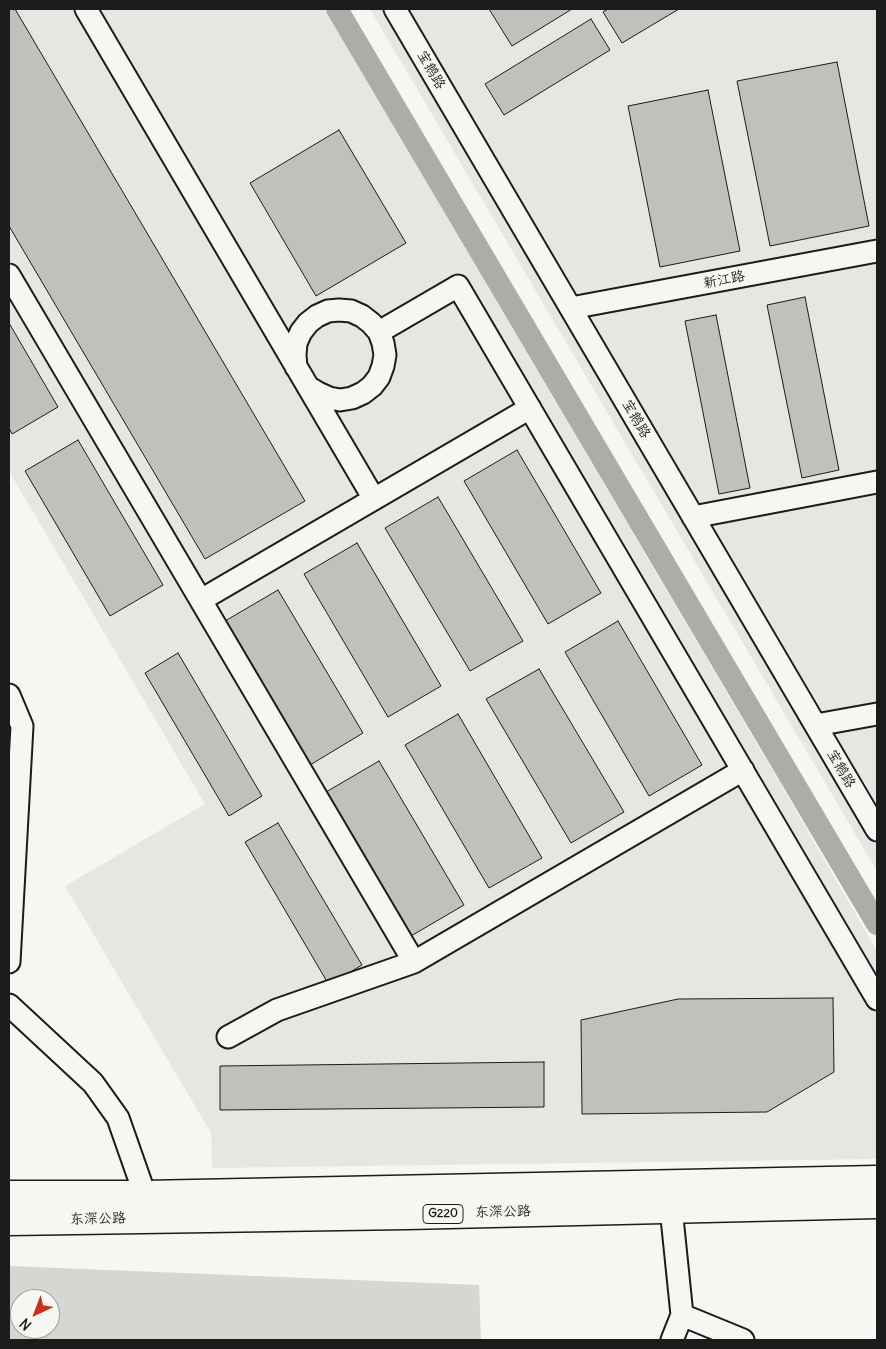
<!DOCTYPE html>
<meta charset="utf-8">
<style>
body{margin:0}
#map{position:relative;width:886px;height:1349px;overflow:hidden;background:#f6f6f2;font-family:Delius,sans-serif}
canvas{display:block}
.frame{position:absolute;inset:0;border:10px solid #1c1c1c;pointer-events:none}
.north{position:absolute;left:10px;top:1289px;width:50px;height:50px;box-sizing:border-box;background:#f6f6f2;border:1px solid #9f9f9c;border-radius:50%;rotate:223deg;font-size:14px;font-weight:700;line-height:20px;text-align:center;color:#1c1c1c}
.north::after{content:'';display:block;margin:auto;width:18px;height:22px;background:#c8321e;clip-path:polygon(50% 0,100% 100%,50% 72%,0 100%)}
</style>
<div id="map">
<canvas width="886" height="1349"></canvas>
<div class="frame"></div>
<div class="north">N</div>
</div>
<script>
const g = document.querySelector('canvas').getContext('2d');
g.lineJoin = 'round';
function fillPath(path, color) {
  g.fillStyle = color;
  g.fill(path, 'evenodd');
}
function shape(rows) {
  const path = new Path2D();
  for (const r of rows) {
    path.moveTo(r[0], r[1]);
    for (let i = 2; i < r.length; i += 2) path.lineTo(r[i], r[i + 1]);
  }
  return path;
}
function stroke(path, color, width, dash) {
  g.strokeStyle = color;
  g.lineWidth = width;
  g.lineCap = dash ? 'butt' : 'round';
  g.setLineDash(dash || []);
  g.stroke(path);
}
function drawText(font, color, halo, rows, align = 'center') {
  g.font = font + ' Delius,"LXGW WenKai TC",sans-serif';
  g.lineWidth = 4.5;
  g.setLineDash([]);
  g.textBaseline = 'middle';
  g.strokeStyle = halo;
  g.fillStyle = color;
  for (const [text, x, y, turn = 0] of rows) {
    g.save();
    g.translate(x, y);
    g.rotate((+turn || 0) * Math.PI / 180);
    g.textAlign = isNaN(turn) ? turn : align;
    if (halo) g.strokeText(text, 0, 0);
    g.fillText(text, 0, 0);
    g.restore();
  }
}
const built = shape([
 [9,9,324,9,784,790,877,951,877,1159,212,1168,211,1133,65,886,205,804,9,471],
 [370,9,877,9,877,871]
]);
const green = shape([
 [9,1266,479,1285,481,1340,9,1340],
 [20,1299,50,1299,50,1329,20,1329]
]);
const canal = shape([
 [337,9,877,924]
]);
const building = shape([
 [9,9,15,9,305,501,205,559,9,226,9,9],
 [489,9,572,9,512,46,489,9],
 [608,9,679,9,622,43,603,12,608,9],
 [591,19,610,50,504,115,485,84,591,19],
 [837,62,869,226,770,246,737,81,837,62],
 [708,90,740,251,660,267,628,106,708,90],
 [339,130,406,243,316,296,250,183,339,130],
 [805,297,839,470,802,478,767,305,805,297],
 [716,315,750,488,719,494,685,321,716,315],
 [9,323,58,407,12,434,9,428,9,323],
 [78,440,163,585,110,616,25,471,78,440],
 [517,450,601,593,548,624,464,481,517,450],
 [438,497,523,641,470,671,385,528,438,497],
 [357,543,441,686,388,717,304,574,357,543],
 [278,590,363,733,310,765,225,621,278,590],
 [618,621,702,765,649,796,565,652,618,621],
 [178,653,262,796,229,816,145,673,178,653],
 [539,669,624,812,571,843,486,699,539,669],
 [458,714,542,858,489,888,405,745,458,714],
 [379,761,464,905,411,936,326,792,379,761],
 [278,823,362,965,329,985,245,842,278,823],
 [833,998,834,1072,767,1112,582,1114,581,1020,678,999,833,998],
 [544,1062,544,1107,220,1110,220,1066,544,1062]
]);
const minor = shape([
 [86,9,374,499],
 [395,9,877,830],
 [9,275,414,962],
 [571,308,877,251],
 [379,332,458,286,877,999],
 [296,367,295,355,296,343,301,332,308,323,317,316,328,311,339,310,351,311,362,316,371,323,379,332,383,343,385,355,383,366,379,377,372,386,363,393,352,398,340,400,329,398,318,393,308,387],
 [693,517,877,482],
 [201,600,530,408],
 [9,695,22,726,9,962],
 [816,725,877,714],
 [9,1005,93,1083,118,1118,145,1195],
 [228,1037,277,1010,414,962,743,770],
 [671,1208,682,1315,743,1340],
 [672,1340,682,1315]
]);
const highway = shape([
 [9,1195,145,1195,877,1180],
 [9,1221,407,1215,877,1204]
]);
const shields = [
 [443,1214,40]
];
const shieldNames = [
 ["G220",443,1214]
];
const streetNames = [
 ["宝鹅路",431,70,60],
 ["新江路",724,280,-11],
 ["宝鹅路",636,419,60],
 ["宝鹅路",841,769,60],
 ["东深公路",503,1212,-1],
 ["东深公路",98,1219,-1]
];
fillPath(built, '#e6e6e2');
fillPath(green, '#d6d6d2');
stroke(canal, '#acaca9', 22);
fillPath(building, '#c0c0bd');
stroke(building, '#1c1c1c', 1);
stroke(minor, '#1c1c1c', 25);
stroke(highway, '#1c1c1c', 31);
stroke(minor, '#f6f6f2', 21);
stroke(highway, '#f6f6f2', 28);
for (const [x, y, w] of shields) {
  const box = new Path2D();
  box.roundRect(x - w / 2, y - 9.5, w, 19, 4);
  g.fillStyle = '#f6f6f2';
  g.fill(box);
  stroke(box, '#1c1c1c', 1);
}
drawText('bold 12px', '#1c1c1c', null, shieldNames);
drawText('14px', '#1c1c1c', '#f6f6f2', streetNames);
</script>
